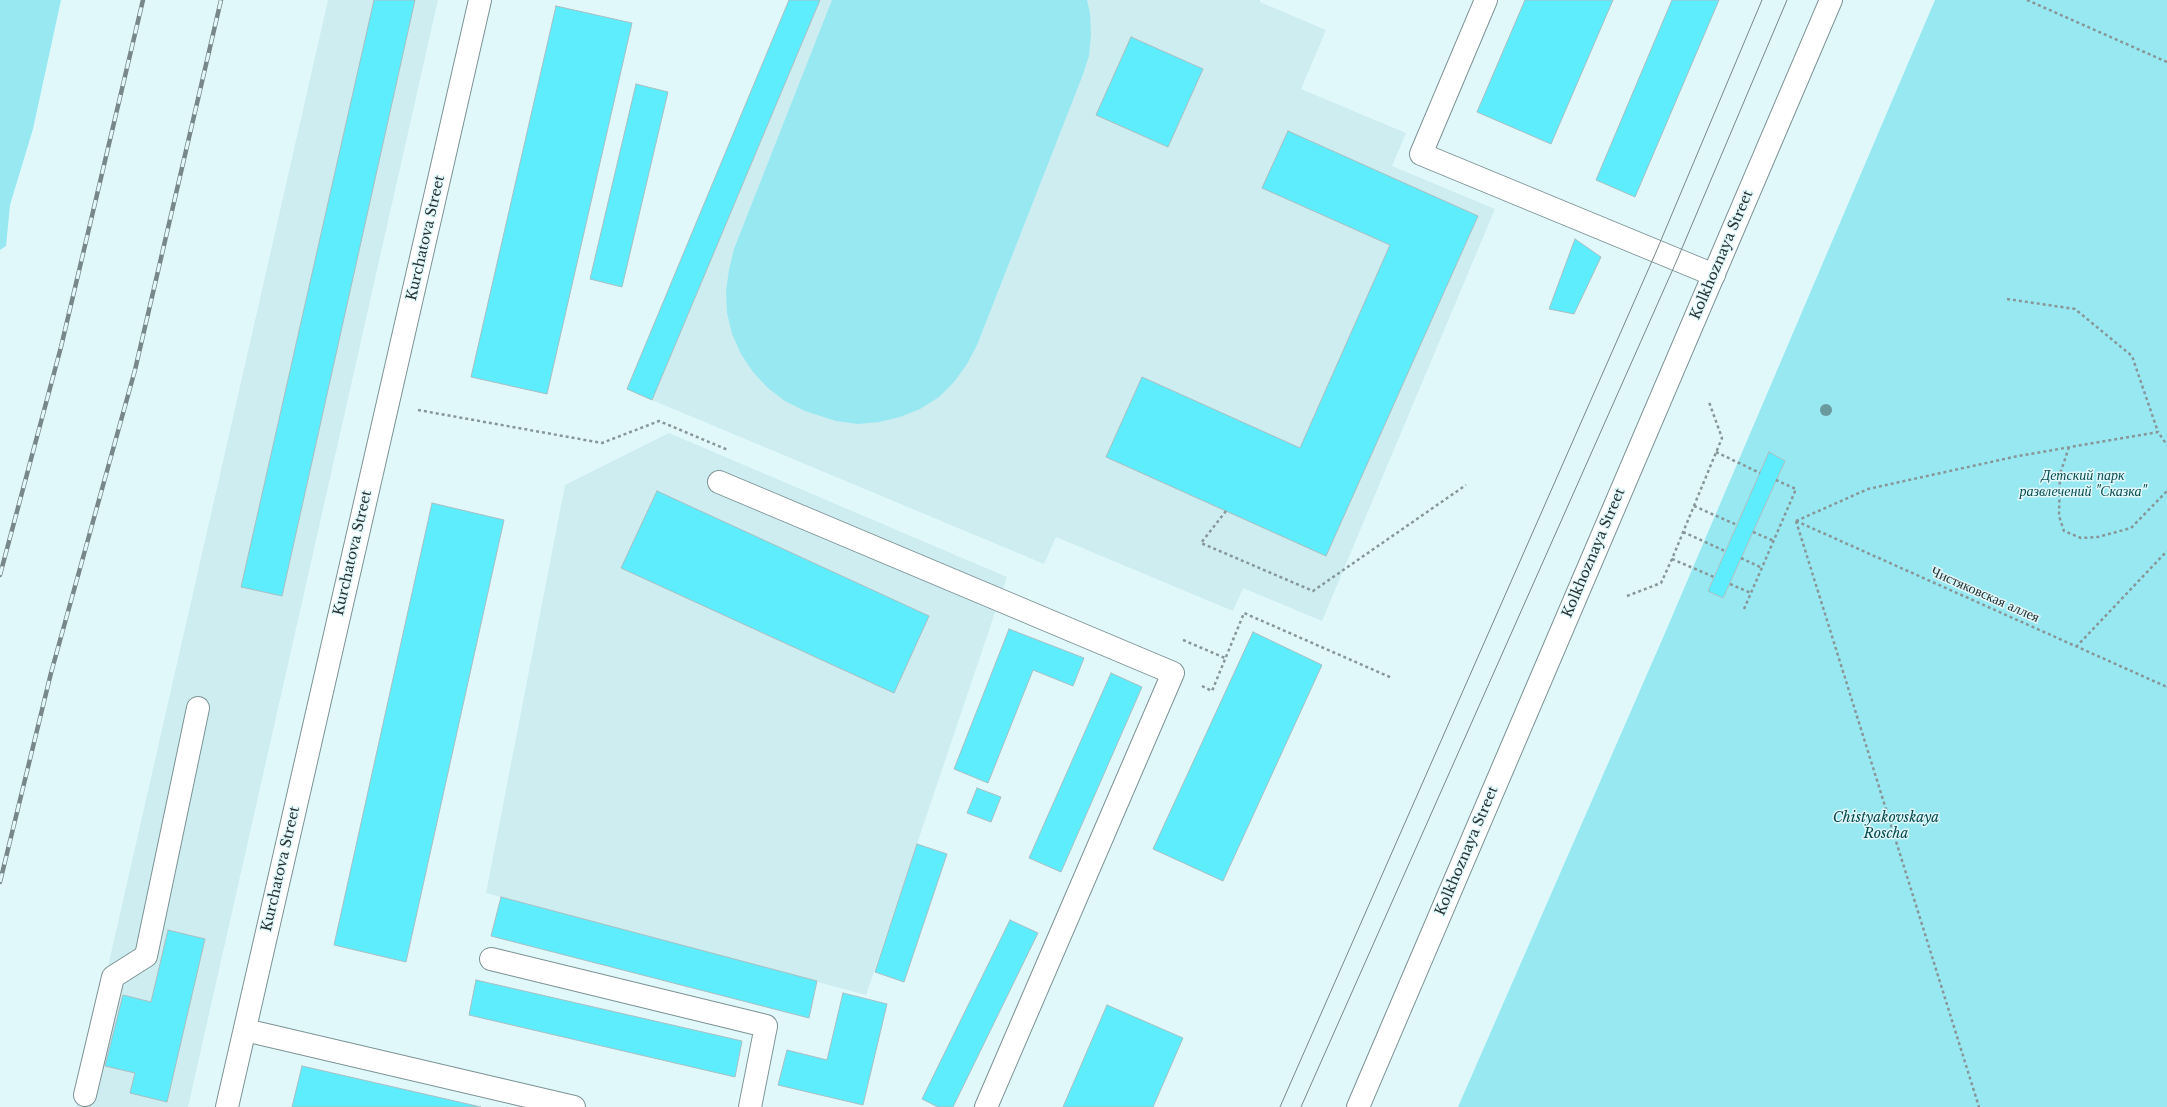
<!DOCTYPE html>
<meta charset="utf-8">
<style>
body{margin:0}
canvas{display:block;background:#e1f8fb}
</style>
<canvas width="2167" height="1107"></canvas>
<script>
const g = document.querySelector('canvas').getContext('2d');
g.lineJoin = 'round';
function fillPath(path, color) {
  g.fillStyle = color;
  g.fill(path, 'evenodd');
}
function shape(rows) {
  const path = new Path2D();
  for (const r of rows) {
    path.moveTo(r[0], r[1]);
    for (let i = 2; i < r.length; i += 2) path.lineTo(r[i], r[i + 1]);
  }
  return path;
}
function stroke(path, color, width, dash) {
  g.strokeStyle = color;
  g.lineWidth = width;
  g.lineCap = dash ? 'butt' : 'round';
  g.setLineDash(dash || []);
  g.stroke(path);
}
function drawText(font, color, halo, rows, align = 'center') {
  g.font = font + ' "Libre Baskerville",serif';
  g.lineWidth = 3;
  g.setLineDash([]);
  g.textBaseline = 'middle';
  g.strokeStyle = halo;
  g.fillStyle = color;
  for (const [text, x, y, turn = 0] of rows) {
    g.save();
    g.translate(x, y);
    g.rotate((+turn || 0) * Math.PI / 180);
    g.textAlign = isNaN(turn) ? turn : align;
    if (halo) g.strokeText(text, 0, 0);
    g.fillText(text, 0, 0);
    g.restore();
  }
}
const built = shape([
 [328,0,438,0,188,1107,76,1107],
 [820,0,1260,0,1260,2,1326,30,1301,89,1406,133,1392,166,1495,209,1322,621,1243,588,1233,611,1056,537,1044,564,652,400],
 [669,433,1007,577,866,995,486,893,565,485]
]);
const green = shape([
 [0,0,61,0,33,129,10,205,6,246,0,250],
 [832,0,1087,0,1090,13,1091,34,1089,56,1082,77,977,345,967,364,954,382,939,397,920,409,900,417,879,422,858,424,836,421,805,411,785,401,768,388,753,372,741,354,732,334,727,313,726,291,729,270,734,249],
 [1935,0,2167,0,2167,1107,1458,1107,1665,633],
 [1769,453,1785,461,1723,598,1708,590]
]);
const building = shape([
 [374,0,415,0,282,596,241,587,374,0],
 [789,0,820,0,652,400,627,389,789,0],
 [1525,0,1613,0,1551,144,1477,112,1525,0],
 [1672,0,1719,0,1635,197,1596,180,1672,0],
 [556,6,632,23,547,394,471,377,556,6],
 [1131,37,1203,69,1168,147,1096,115,1131,37],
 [636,84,668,92,622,287,590,279,636,84],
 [1288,131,1478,216,1326,556,1106,457,1142,377,1300,448,1390,245,1262,188,1288,131],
 [1575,239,1601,257,1574,314,1549,309,1575,239],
 [1769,452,1785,461,1723,598,1708,591,1769,452],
 [657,491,929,616,894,693,621,568,657,491],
 [432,503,504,520,406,962,334,945,432,503],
 [1009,629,1084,658,1073,686,1033,670,988,783,954,769,1009,629],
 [1253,632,1322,665,1223,881,1153,849,1253,632],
 [1111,673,1142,687,1061,872,1029,858,1111,673],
 [977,788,1001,797,991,822,967,813,977,788],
 [917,844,947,854,904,982,875,972,917,844],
 [501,897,817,981,809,1018,491,936,501,897],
 [1010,920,1038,933,953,1107,938,1107,922,1099,1010,920],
 [168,930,205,939,167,1102,130,1093,135,1073,105,1066,123,995,151,1002,168,930],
 [476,980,742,1041,735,1077,469,1015,476,980],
 [843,993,887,1004,863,1105,778,1085,787,1050,827,1060,843,993],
 [1107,1005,1183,1038,1153,1107,1063,1107,1107,1005],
 [302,1066,481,1107,292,1107,302,1066]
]);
const path = shape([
 [2027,0,2167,62],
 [2007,299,2075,309,2132,356,2158,432],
 [418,410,602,443,659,421,728,450],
 [2069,447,2060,474,2059,516,2064,531,2081,538,2098,537,2131,528,2167,491],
 [1716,452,1760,473],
 [1694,506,1737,525],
 [1226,511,1201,543,1313,591,1466,485],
 [1796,521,1979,1107],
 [1796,521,2167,687],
 [1796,521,1868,489,2018,456,2158,432,2167,445],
 [1683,532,1725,551],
 [1753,532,1774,541],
 [1741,558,1762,568],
 [1672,559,1714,577],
 [1730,584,1751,593],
 [1627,596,1661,583,1672,559,1722,438,1709,402],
 [1744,609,1796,489,1776,480],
 [1183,640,1225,658],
 [2076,647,2167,551],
 [1202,686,1212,691,1244,613,1392,678]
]);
const minor = shape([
 [1486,0,1421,154,1714,275],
 [719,482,1173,673,986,1107],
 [491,959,766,1026,750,1107],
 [245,1030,574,1107],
 [85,1095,113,977,146,956,198,708],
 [227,1107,480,0]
]);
const major = shape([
 [1358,1107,1831,0]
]);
const tram = shape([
 [1280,1107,1656,252,1762,0],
 [1301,1107,1677,260,1787,0]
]);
const rail = shape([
 [0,575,61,347,143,0],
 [0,882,51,673,135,370,221,0]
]);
const trees = [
 [1826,410]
];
const streetNames = [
 ["Kurchatova Street",426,238,-77],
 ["Kolkhoznaya Street",1722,255,-67],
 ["Kurchatova Street",353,553,-77],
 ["Kolkhoznaya Street",1594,553,-67],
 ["Чистяковская аллея",1985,595,24],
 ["Kolkhoznaya Street",1467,851,-67],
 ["Kurchatova Street",281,869,-77]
];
const parkNames = [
 ["Детский парк",2083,476],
 ["развлечений \"Сказка\"",2083,492],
 ["Chistyakovskaya",1886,818],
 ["Roscha",1886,834]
];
fillPath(built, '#cdedf1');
fillPath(green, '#98e8f1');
fillPath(building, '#5eedfd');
stroke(building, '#a8bfc2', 1);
stroke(minor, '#7d9395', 24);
stroke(major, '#7d9395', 24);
stroke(path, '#879799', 2.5, [3, 3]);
stroke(minor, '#fff', 22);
stroke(major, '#fff', 22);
stroke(tram, '#788789', 1);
stroke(rail, '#788789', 4.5);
stroke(rail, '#e1f8fb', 3, [9]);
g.fillStyle = '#6a999e';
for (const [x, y] of trees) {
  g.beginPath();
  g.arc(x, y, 6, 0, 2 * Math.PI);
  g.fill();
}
drawText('14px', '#283132', '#e1f8fb', streetNames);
drawText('italic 14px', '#084b51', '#e1f8fb', parkNames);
</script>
